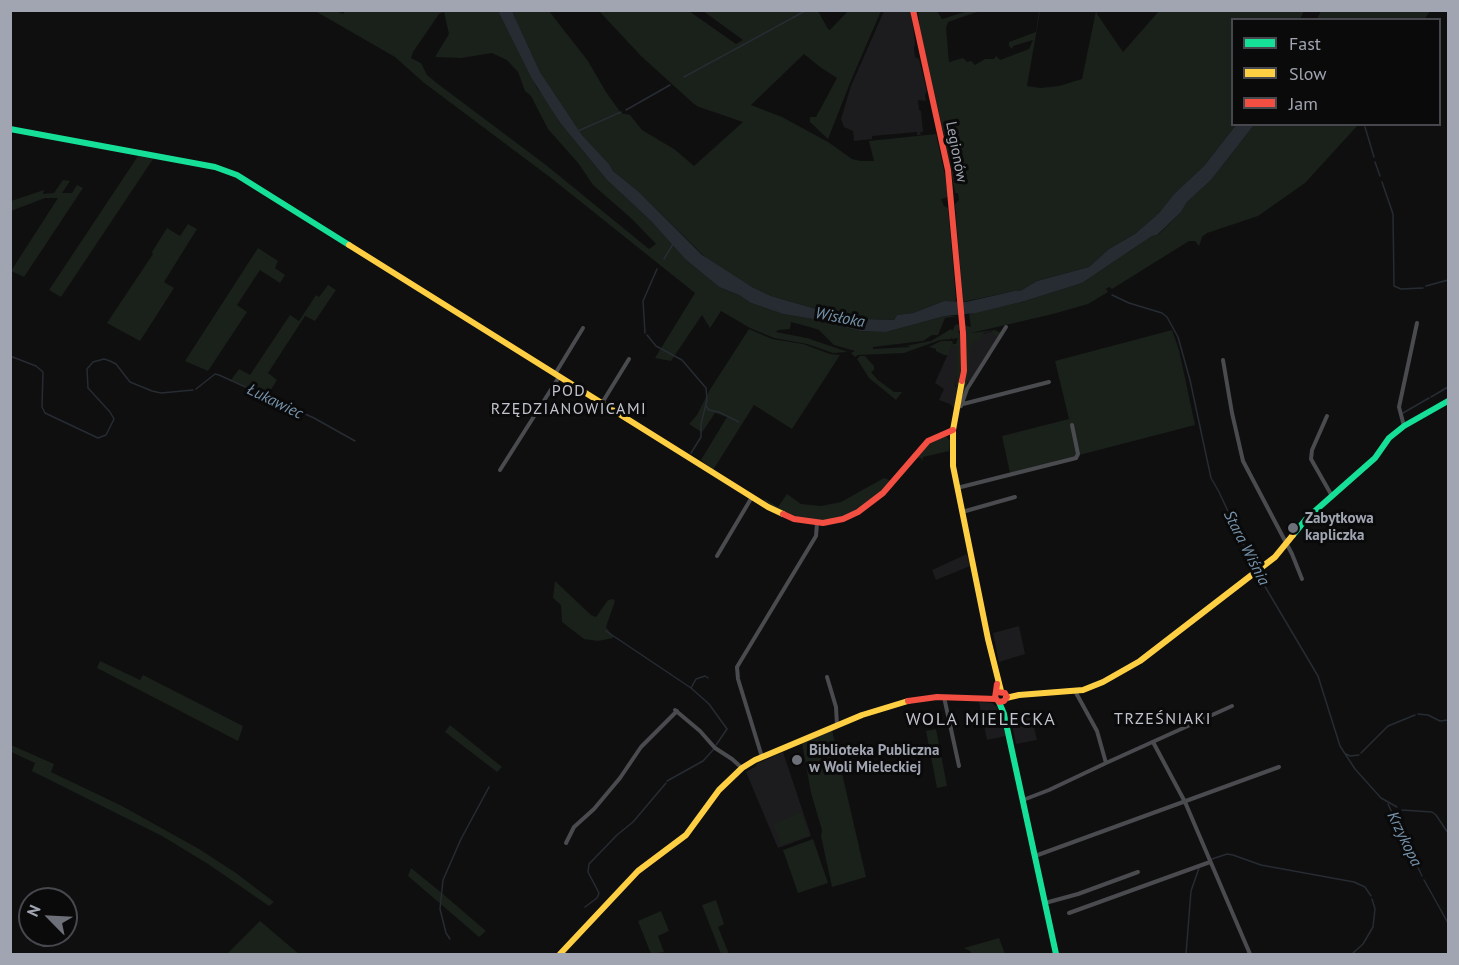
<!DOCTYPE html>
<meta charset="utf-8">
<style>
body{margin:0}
#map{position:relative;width:1459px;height:965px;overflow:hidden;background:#0f0f10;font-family:"PT Sans",sans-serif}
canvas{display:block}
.frame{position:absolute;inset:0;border:12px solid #a0a5b1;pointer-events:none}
.legend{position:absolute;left:1231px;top:18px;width:210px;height:108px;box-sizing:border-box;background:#0a0a0b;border:2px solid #46484d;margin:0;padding:8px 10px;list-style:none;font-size:18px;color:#a0a5b1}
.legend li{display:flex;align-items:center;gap:12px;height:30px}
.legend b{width:30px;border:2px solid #46484d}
.north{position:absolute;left:18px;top:887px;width:60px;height:60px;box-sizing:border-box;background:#0a0a0b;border:2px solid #46484d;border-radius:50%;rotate:294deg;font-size:16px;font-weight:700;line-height:24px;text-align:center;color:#a0a5b1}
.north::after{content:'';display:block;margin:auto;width:21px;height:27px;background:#6d7079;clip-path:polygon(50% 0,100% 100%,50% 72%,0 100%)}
</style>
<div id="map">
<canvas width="1459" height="965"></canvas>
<div class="frame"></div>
<ul class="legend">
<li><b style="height:8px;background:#16e098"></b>Fast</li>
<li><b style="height:8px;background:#ffcf43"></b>Slow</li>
<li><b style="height:8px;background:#f24e42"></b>Jam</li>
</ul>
<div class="north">N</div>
</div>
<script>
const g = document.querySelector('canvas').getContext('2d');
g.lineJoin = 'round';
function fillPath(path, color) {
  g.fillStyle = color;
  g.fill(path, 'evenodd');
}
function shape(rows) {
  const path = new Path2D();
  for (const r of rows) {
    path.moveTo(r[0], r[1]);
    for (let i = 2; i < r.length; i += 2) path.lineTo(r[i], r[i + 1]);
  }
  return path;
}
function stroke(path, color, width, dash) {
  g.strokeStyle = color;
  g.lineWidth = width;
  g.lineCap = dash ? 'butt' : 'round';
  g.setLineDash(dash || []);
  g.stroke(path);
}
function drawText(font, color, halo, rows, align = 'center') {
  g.font = font + ' "PT Sans",sans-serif';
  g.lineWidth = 6;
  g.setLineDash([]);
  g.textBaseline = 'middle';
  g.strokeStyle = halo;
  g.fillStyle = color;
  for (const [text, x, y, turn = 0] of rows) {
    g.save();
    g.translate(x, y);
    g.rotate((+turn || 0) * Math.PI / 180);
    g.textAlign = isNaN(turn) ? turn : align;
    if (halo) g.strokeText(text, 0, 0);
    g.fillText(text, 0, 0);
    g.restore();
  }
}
const built = shape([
 [884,11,911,11,915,44,914,49,915,57,919,59,927,91,925,95,926,101,918,100,919,110,921,111,923,132,920,132,921,135,917,135,917,132,872,136,872,139,854,141,853,131,844,127,841,119,851,86],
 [993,331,1000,334,970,382,968,382,970,338],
 [952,345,957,348,957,374,955,387,959,386,955,410,950,404,939,400,944,389,935,383],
 [967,554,970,566,936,580,932,570],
 [1019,626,1025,654,999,662,993,633],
 [979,702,992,703,997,707,1006,736,987,740],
 [1031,714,1037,740,1016,744,1011,719],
 [783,752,811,836,778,848,746,772,756,766,756,764]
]);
const green = shape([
 [346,10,498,11,537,88,547,100,561,124,607,180,651,221,685,259,719,287,739,295,751,303,783,314,813,319,860,331,886,332,945,316,958,316,945,318,938,335,932,335,923,341,873,347,873,349,909,347,910,346,905,346,931,341,951,329,952,331,955,325,959,324,971,327,969,314,1025,301,1082,283,1152,236,1158,235,1181,212,1187,202,1211,180,1254,125,1358,125,1305,183,1258,216,1207,233,1202,237,1199,246,1195,241,1189,241,1112,289,1109,287,1106,289,1108,292,1088,304,1053,314,971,333,995,330,1001,333,998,337,993,334,992,331,984,333,978,341,974,342,971,347,969,377,961,402,966,371,966,328,958,331,960,334,962,368,959,386,956,388,957,348,952,345,948,355,944,355,936,351,936,349,929,347,941,341,952,341,953,344,956,344,958,338,952,339,951,337,951,339,940,340,904,353,858,355,855,357,851,353,855,351,834,345,819,330,813,328,791,322,790,329,778,330,776,332,807,338,848,352,833,353,807,344,774,338,750,328,721,311,710,328,702,315,671,361,655,358,695,293,551,178,423,82,395,57,315,11,336,11,343,14],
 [444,12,449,34,435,57,461,58,492,53,507,60,518,72,525,91,531,96,548,129,579,164,593,185,632,219,656,244,649,249,546,165,438,84,427,75,421,63,411,58,413,52,439,14],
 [512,11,549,11,588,61,606,92,621,113,630,115,642,130,674,149,694,166,743,122,699,107,694,104,641,56,599,11,689,11,736,44,743,40,703,11,818,11,828,29,830,30,848,11,881,11,850,83,828,139,810,122,810,117,816,117,837,78,820,67,804,54,751,105,782,117,828,142,852,159,861,161,874,161,869,141,936,134,945,175,948,197,941,199,944,206,948,208,956,299,955,302,944,301,913,313,897,315,894,320,863,319,827,310,823,311,771,296,752,287,709,261,638,191,613,171,609,164,582,135,540,72],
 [918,11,937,11,942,19,968,11,980,11,948,22,946,28,949,62,963,58,967,62,971,61,975,65,985,59,994,59,996,56,1000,60,1029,49,1033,40,1013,46,1012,49,1009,46,1009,42,1036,32,1039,11,1040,11,1027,86,1040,88,1059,86,1082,79,1096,11,1097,14,1123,52,1159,11,1304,11,1300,19,1232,20,1232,124,1236,125,1204,166,1174,194,1159,213,1135,234,1109,249,1089,267,1037,281,1020,291,1014,291,963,302,955,204,959,200,958,193,955,193,949,158,920,29],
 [1321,11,1321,10,1430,11,1425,19,1317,19],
 [138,156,153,159,61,297,49,290],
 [63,180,70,181,62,193,72,193,77,185,83,188,24,277,11,271,58,198,45,198,11,211,11,201,44,190,43,194,54,193],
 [188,224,197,229,164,282,174,288,140,341,107,323,153,254,152,252,167,228,180,236],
 [258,248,278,261,275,268,285,275,280,283,260,270,237,305,247,312,208,371,185,361],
 [328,285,336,290,315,321,305,316,268,373,277,380,267,396,231,380,239,369,250,375,290,315,299,321,316,295,319,297],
 [749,329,772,339,803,344,830,354,840,355,792,429,754,405,713,470,701,460,727,417,715,413,703,431,701,432,689,424,697,415,709,391],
 [1172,330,1179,350,1195,425,1010,473,1002,436,1069,419,1055,361],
 [860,356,865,356,874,366,874,370,871,372,878,380,894,392,902,392,896,400,869,378,857,359],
 [946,436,950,441,949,451,923,457,922,462,921,458,917,458,930,443],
 [884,478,892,481,883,491,858,510,843,517,823,521,800,519,783,513,763,502,765,499,778,507,787,494,801,504,821,506,841,502],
 [555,581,591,615,596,617,608,600,613,599,615,601,606,627,613,636,613,638,598,641,584,639,562,622,561,605,553,598],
 [100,661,140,680,143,675,243,726,238,741,97,668],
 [450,725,502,767,497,772,445,732],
 [936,729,947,786,937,788,926,731],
 [832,730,866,877,832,887,821,836,822,830,811,793,802,743],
 [11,745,54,764,51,772,122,806,199,849,236,873,274,902,269,906,208,864,162,836,32,771,35,763,11,752],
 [801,812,809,836,781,845,774,824],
 [813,839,828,883,798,893,783,850],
 [411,868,443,894,486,931,479,937,408,876],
 [716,900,724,924,718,927,729,954,721,954,702,905],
 [661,911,669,931,658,936,664,952,651,954,638,921],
 [260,921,299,954,227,954],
 [999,938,1005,954,972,954,970,951,964,948]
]);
const water = shape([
 [498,11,512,11,540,72,582,135,609,164,613,171,638,191,702,255,752,287,771,296,823,311,827,310,863,319,894,320,897,315,913,313,944,301,966,302,1014,291,1020,291,1037,281,1089,267,1109,249,1135,234,1159,213,1174,194,1204,166,1236,125,1254,125,1211,180,1187,202,1181,212,1157,235,1152,236,1082,283,1025,301,976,313,945,316,886,332,860,331,813,319,783,314,751,303,739,295,719,287,685,259,651,221,607,180,561,124,532,79]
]);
const stream = shape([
 [684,77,807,10],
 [626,110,670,85],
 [1253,124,1262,124],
 [1365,127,1374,157],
 [578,131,621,112],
 [1375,162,1380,176],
 [1382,182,1393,214,1394,286,1401,289,1423,288],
 [664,259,673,244],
 [1426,286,1448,280],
 [1112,295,1129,303,1162,313,1167,317,1178,337,1190,380,1211,478,1219,492,1255,569],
 [645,333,643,301,657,269],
 [647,335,656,346,682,360,706,388,707,400,701,424,701,437,691,453],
 [10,356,36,366,43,372,42,407,45,413,98,438,106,435,114,419,110,412,88,388,87,369,93,362,104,359,110,361,116,364,130,382,152,391,161,393,193,390],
 [196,389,215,374,219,375,314,418,355,441],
 [1431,397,1448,387],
 [706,406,709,410,719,412,739,422],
 [1403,413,1429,398],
 [1257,573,1318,676,1340,746,1355,769,1381,798,1397,807],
 [606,631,691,688,709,704,727,729,716,745],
 [691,688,696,679,705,676,708,678],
 [1418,714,1428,715,1440,721,1448,720],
 [1361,753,1388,726,1415,715],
 [1346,754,1350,756,1359,755],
 [667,781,703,761,713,750],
 [1388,804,1422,876],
 [1402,810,1432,812,1436,815,1448,833],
 [1212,859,1227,854,1233,855,1261,865,1354,882,1365,887,1371,896],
 [1424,880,1448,923],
 [585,907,597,898,599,893,588,872,589,864,617,835,633,822,666,783],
 [450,939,446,933,440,909,443,880,461,839,489,787],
 [458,954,460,954],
 [1186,954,1191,891,1199,868],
 [1352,954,1363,944,1373,927,1375,909,1372,899]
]);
const street = shape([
 [1223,360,1232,413,1243,461,1292,554,1302,579],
 [555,374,583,328],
 [602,403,629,359],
 [963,404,1049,382],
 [958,407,961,406,967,389,1006,327],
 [1327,416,1312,450,1311,459,1332,496],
 [1404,426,1399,407,1417,323],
 [500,470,559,377],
 [957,488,1076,458,1078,454,1072,425],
 [962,512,1015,497],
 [717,556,752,497],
 [827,677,836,707,837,725],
 [1075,691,1097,731,1106,763,1232,706],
 [944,697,959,766],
 [675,710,700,731,715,748,732,759,742,768],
 [1153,742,1185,802,1250,954],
 [762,757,738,679,737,667,816,536,817,523],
 [1023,800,1049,790,1106,763],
 [566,843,574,827,594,809,620,778,641,747,677,711],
 [1035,856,1279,767],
 [1045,903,1078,894,1138,872],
 [1069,913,1210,862]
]);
const fast = shape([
 [10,129,215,167,237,175,349,245],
 [1293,535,1307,518,1375,458,1389,438,1404,426,1448,401],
 [999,702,1004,714,1056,954]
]);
const slow = shape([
 [349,245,768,507,783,514],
 [962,381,953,430,953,466,988,639,1001,691],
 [1006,698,1019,695,1083,690,1103,682,1140,661,1275,557,1293,535],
 [560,954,638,871,686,835,719,790,742,768,755,760,862,715,908,701]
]);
const jam = shape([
 [913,10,948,170,963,333,964,371,962,381],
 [783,514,794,519,823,523,843,519,858,512,883,493,928,441,953,430],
 [997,684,995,698,999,702,1004,701,1007,697,1005,693,997,692],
 [908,701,937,697,996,699]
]);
const markers = [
 [1293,528,6,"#6d7079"],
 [797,760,6,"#6d7079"]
];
const streetNames = [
 ["Legionów",956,152,79]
];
const poiNames = [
 ["Zabytkowa",1305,519],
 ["kapliczka",1305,536],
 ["Biblioteka Publiczna",809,751],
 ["w Woli Mieleckiej",809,768]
];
const waterNames = [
 ["Wisłoka",840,318,11],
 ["Łukawiec",275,402,26],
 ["Stara Wiśnia",1246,548,63],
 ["Krzykopa",1404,839,64]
];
const neighbourhoodNames = [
 ["POD",569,391],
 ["RZĘDZIANOWICAMI",569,409],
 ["TRZEŚNIAKI",1163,719]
];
const quarterNames = [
 ["WOLA MIELECKA",981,720]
];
fillPath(built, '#1c1c1e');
fillPath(green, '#1a201a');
fillPath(water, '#262c32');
stroke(stream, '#262c32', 1.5);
stroke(street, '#4a4b4f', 4);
stroke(fast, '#16e098', 6);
stroke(slow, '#ffcf43', 6);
stroke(jam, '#f24e42', 6);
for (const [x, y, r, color] of markers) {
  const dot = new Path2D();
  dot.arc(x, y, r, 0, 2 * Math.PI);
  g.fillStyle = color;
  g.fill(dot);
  stroke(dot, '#0a0a0b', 2);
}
drawText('15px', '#a0a5b1', '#0a0a0b', streetNames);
drawText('bold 15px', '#a0a5b1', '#0a0a0b', poiNames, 'left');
drawText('italic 16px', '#7794ac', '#0a0a0b', waterNames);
g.letterSpacing = '1.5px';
drawText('16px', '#c1c4cd', '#0a0a0b', neighbourhoodNames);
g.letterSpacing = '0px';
g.letterSpacing = '1.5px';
drawText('18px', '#c1c4cd', '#0a0a0b', quarterNames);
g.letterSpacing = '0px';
</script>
